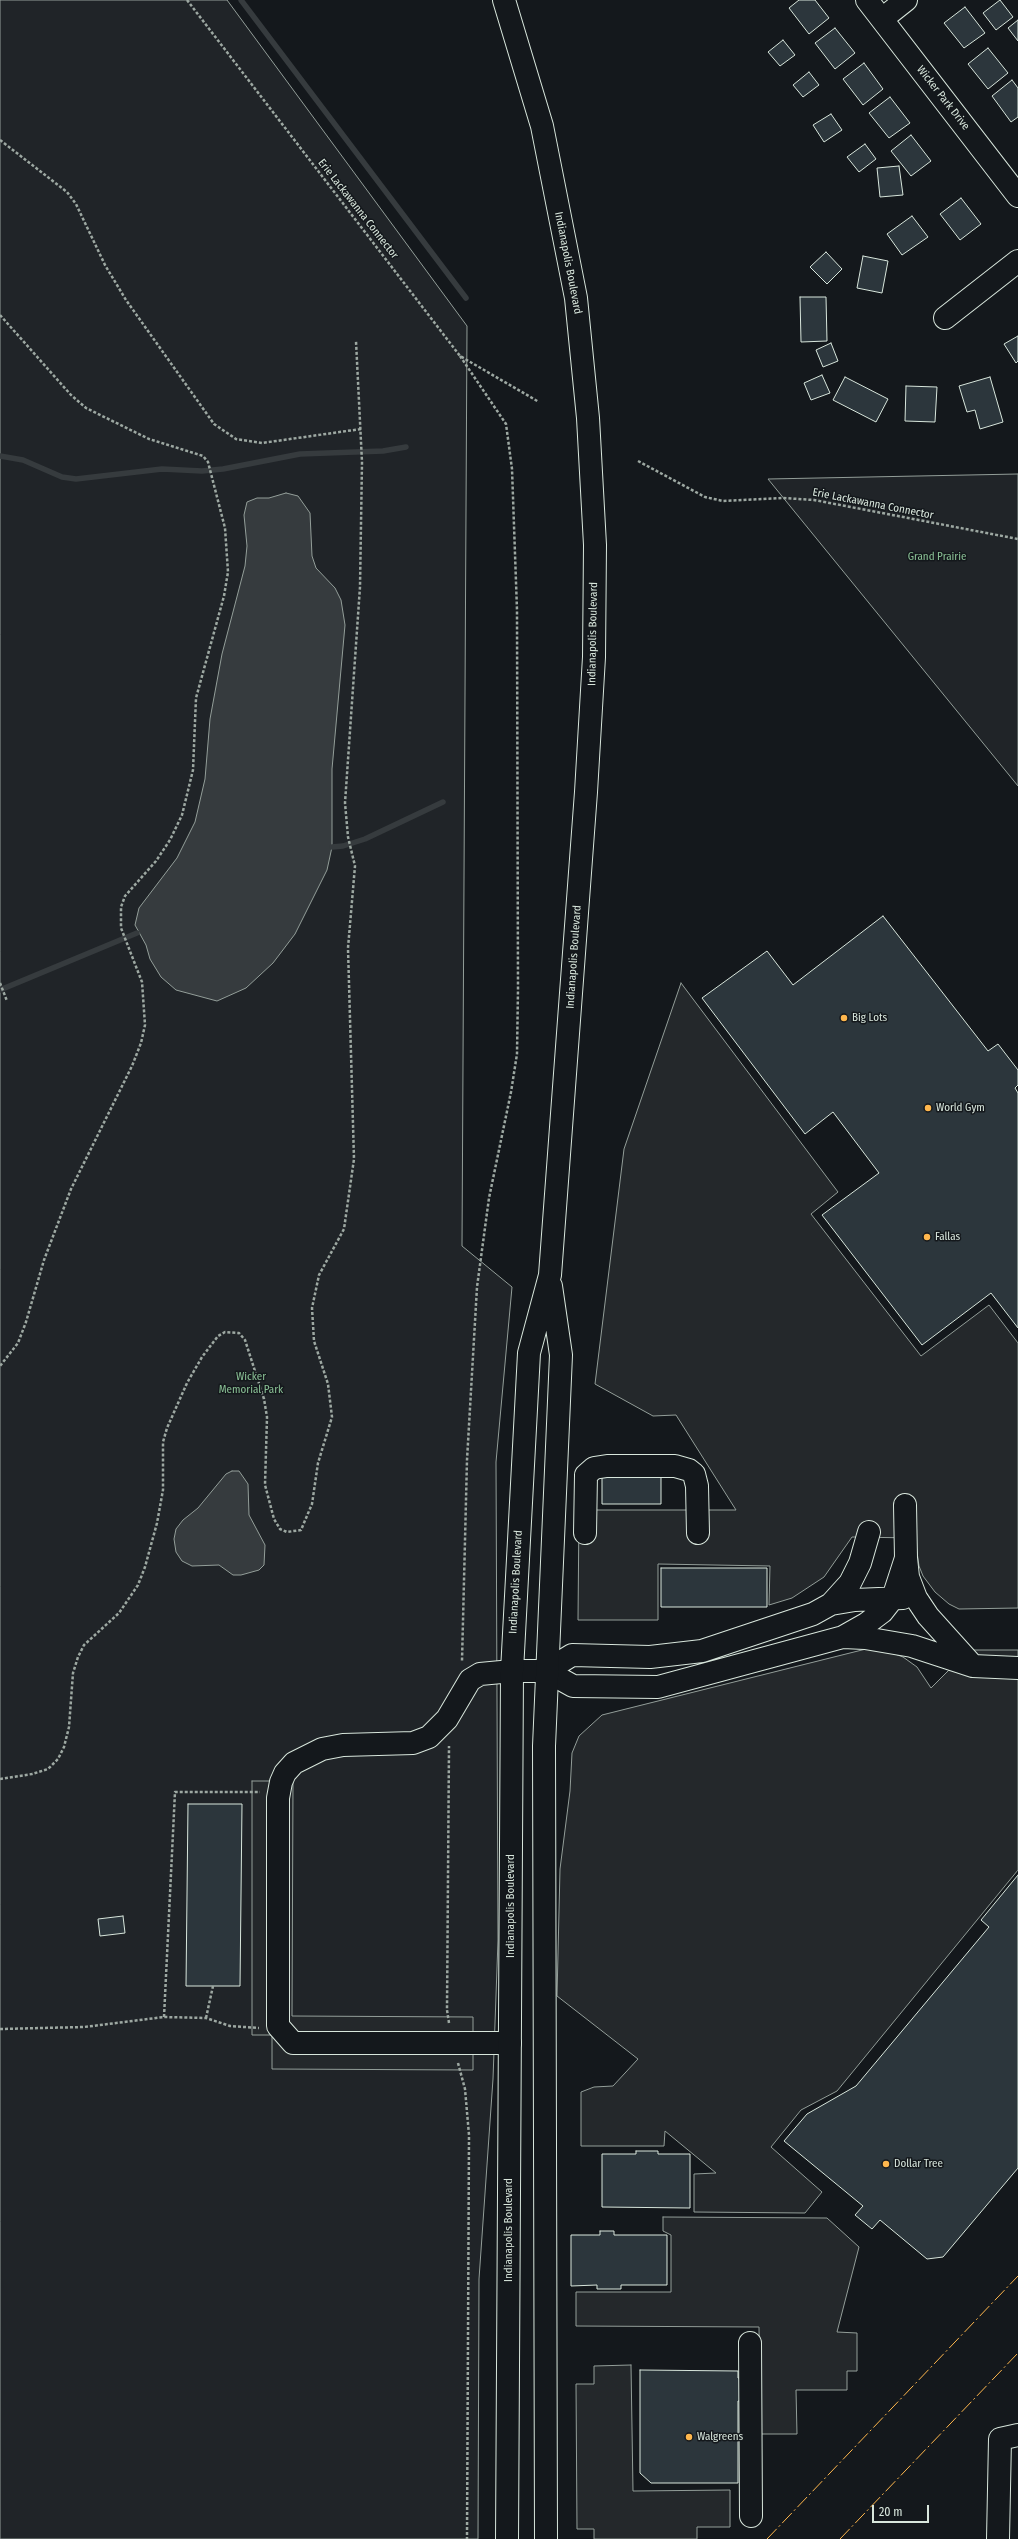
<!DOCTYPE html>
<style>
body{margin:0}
#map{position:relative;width:1018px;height:2539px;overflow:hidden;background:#14181c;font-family:"Fira Sans Condensed",sans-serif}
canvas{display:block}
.scale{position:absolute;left:872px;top:2505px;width:57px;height:18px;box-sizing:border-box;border:2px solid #d8e6dc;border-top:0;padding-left:5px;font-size:12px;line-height:14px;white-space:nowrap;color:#d8e6dc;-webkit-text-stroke:3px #14181c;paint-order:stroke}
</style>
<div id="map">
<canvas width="1018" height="2539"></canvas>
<div class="scale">20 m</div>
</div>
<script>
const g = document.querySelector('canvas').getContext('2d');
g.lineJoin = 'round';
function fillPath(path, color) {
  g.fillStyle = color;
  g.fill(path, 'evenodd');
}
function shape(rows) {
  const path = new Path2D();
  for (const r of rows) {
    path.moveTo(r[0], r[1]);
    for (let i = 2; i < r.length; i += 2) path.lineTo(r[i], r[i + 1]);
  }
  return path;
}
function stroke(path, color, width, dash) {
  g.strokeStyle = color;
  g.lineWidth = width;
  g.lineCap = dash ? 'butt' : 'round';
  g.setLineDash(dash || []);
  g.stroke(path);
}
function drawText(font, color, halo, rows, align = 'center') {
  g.font = font + ' "Fira Sans Condensed",sans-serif';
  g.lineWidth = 3;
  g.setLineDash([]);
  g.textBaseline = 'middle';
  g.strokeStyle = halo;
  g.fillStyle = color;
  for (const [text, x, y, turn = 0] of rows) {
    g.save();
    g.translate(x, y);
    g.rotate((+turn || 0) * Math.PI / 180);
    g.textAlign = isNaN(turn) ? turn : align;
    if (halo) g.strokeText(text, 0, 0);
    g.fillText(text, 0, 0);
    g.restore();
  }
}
const green = shape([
 [0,0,227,0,467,326,462,1246,512,1287,496,1462,498,1940,493,2079,479,2279,478,2539,0,2539,0,0],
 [1018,474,1018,786,768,479,1018,474]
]);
const parking = shape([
 [681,983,838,1192,811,1214,921,1356,989,1305,1018,1343,1018,1608,959,1609,949,1604,935,1592,923,1576,919,1566,915,1538,852,1537,824,1577,792,1598,769,1605,770,1566,658,1564,658,1620,578,1620,579,1510,736,1510,676,1415,653,1416,595,1384,624,1149,681,983],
 [866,1649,887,1651,903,1657,917,1667,931,1688,969,1650,1018,1650,1018,1870,837,2091,801,2110,771,2147,822,2192,805,2213,694,2212,694,2174,716,2173,665,2131,664,2146,581,2146,581,2092,594,2087,613,2086,638,2059,557,1996,560,1869,570,1791,572,1753,579,1736,602,1715,866,1649],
 [252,1781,293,1781,292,2016,473,2017,473,2070,272,2069,272,2035,252,2035,252,1781],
 [663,2217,827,2218,859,2247,837,2332,857,2333,857,2371,847,2371,847,2390,796,2390,797,2434,760,2434,759,2327,576,2326,576,2292,671,2292,671,2235,663,2231,663,2217],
 [631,2365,633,2491,730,2490,730,2527,697,2527,697,2539,594,2539,594,2529,577,2529,576,2384,594,2384,594,2366,631,2365]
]);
const water = shape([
 [286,493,298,496,310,513,312,556,316,568,335,588,341,600,345,625,332,769,332,847,327,870,295,934,273,963,246,988,217,1001,176,990,161,977,150,959,146,945,135,925,139,908,177,858,195,822,205,779,210,719,222,654,245,566,247,546,244,515,247,502,257,498,269,498,286,493],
 [232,1471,239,1471,248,1484,249,1515,265,1545,264,1565,259,1570,241,1575,233,1575,219,1565,192,1566,182,1561,176,1552,174,1539,176,1529,183,1520,198,1508,226,1474,232,1471]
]);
const stream = shape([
 [241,0,466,298],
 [0,456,23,460,62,477,76,479,162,469,202,471,223,469,300,454,383,451,406,447],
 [332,847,343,846,365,839,443,802],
 [0,990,137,933]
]);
const building = shape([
 [799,0,815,0,829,18,809,34,789,8,799,0],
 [1000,0,1013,17,996,30,983,13,1000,0],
 [965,7,985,33,964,48,944,23,965,7],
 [1018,20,1018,41,1008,28,1018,20],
 [835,28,855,53,835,69,815,43,835,28],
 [783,40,795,55,780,66,768,52,783,40],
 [988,48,1008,73,988,89,968,64,988,48],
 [864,63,883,89,863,105,843,79,864,63],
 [809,72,819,85,803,97,793,85,809,72],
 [1012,80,1018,88,1018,117,1011,122,992,96,1012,80],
 [890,97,910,123,889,138,869,113,890,97],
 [831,114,842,130,824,142,813,125,831,114],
 [911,135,931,161,911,176,891,151,911,135],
 [865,144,876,159,859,172,847,157,865,144],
 [899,166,903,195,880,197,877,168,899,166],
 [961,198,981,224,960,240,940,214,961,198],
 [912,216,928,237,902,255,887,234,912,216],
 [826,252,842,269,827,284,810,267,826,252],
 [863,256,888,261,882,293,857,288,863,256],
 [800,297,826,297,827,341,801,342,800,297],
 [1018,336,1018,361,1016,363,1004,344,1018,336],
 [831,343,838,361,823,367,816,350,831,343],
 [822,375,830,393,811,400,804,383,822,375],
 [845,377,888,399,876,422,833,400,845,377],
 [990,377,1003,422,980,429,975,410,967,412,959,386,990,377],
 [906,386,937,387,935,422,905,421,906,386],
 [883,916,988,1051,998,1044,1018,1070,1018,1085,1015,1088,1018,1093,1018,1328,991,1293,922,1345,822,1215,879,1173,833,1112,805,1134,702,998,767,951,793,985,883,916],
 [602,1472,661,1472,661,1504,602,1504,602,1472],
 [661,1568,767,1568,767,1607,661,1607,661,1568],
 [188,1804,242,1804,240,1986,186,1986,188,1804],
 [1018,1875,1018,2168,943,2257,927,2259,880,2220,872,2229,855,2215,863,2206,784,2141,807,2114,856,2086,989,1927,981,1920,1018,1875],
 [123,1916,125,1933,100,1936,98,1919,123,1916],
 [636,2151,658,2151,658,2154,690,2154,690,2208,602,2207,602,2154,636,2154,636,2151],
 [600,2231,614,2231,614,2235,667,2235,667,2285,621,2285,621,2289,597,2289,597,2285,571,2286,571,2235,600,2235,600,2231],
 [640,2370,738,2371,738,2378,755,2378,755,2401,738,2401,738,2483,651,2483,640,2473,640,2370]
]);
const path = shape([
 [187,0,460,356,539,402],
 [0,140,67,192,76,204,105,265,126,300,214,424,236,439,262,443,361,429],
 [0,315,71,395,86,408,149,439,203,456,208,462,225,528,228,572,224,596,196,698,193,770,182,815,170,840,156,861,125,896,121,907,121,928,142,982,145,1025,141,1043,132,1066,71,1189,44,1260,26,1322,18,1343,0,1366],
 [460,356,506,424,512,469,517,610,518,989,517,1054,511,1092,489,1198,477,1287,467,1460,462,1661],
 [638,461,705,497,723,501,783,498,814,500,1018,539],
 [0,983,7,1001],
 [0,1779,32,1774,48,1769,58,1759,64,1747,69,1727,73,1673,78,1657,84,1645,119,1613,138,1585,145,1567,157,1523,163,1490,163,1442,167,1428,187,1383,202,1357,218,1336,225,1332,239,1333,245,1340,264,1399,267,1417,265,1485,274,1519,280,1529,287,1532,301,1530,312,1504,318,1463,332,1417,328,1384,314,1341,312,1308,319,1275,344,1229,354,1159,348,948,355,866,348,837,345,803,360,587,362,462,356,341],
 [164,2017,175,1792,260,1792],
 [206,2018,213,1986],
 [449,2023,447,2010,449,1746],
 [0,2029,84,2027,164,2017,206,2018,230,2026,259,2028],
 [458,2063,465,2089,469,2135,467,2539]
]);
const minor = shape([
 [867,0,1018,196],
 [882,19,906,0],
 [945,318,1018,261],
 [905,1505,906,1558,908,1577,916,1598,928,1616,973,1666],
 [585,1533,586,1475,594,1468,607,1466,675,1466,689,1470,694,1474,697,1486,698,1533],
 [831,1604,855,1600,903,1598],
 [843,1637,865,1638,912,1646,973,1666,1018,1668],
 [546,1671,572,1655,650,1657,702,1651,813,1614,831,1604,850,1583,860,1563,869,1532],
 [510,2043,293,2043,278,2026,278,1798,281,1782,285,1773,294,1763,322,1749,343,1745,413,1743,429,1737,447,1719,470,1680,480,1674,512,1671,546,1671,573,1686,658,1687,843,1637,866,1624,882,1612,893,1598,906,1558],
 [750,2343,751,2516],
 [998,2539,1000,2439,1018,2435]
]);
const highway = shape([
 [504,0,542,126,576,298,588,418,595,545,594,657,586,792,550,1275,529,1353,512,1671,507,2539],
 [546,2539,544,1746,561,1355,551,1286]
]);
const power = shape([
 [767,2539,1018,2276],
 [840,2539,1018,2353]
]);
const markers = [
 [844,1018,4,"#ffb74d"],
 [928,1108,4,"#ffb74d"],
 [927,1237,4,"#ffb74d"],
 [886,2164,4,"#ffb74d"],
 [689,2437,4,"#ffb74d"]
];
const streetNames = [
 ["Wicker Park Drive",943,98,52],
 ["Erie Lackawanna Connector",358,209,52],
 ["Indianapolis Boulevard",568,263,79],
 ["Erie Lackawanna Connector",873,504,11],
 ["Indianapolis Boulevard",593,634,-89],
 ["Indianapolis Boulevard",574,957,-86],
 ["Indianapolis Boulevard",516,1582,-87],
 ["Indianapolis Boulevard",511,1906,-90],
 ["Indianapolis Boulevard",509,2230,-90]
];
const parkNames = [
 ["Grand Prairie",937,557],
 ["Wicker",251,1377],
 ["Memorial Park",251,1390]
];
const poiNames = [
 ["Big Lots",852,1018],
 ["World Gym",936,1108],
 ["Fallas",935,1237],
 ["Dollar Tree",894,2164],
 ["Walgreens",697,2437]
];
fillPath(green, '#202428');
stroke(green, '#939e99', 1);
fillPath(parking, '#24282b');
stroke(parking, '#939e99', 1);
fillPath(water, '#363b3e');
stroke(water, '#939e99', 1);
stroke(stream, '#363b3e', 5.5);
fillPath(building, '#2c363c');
stroke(building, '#d8e6dc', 1);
stroke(minor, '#d8e6dc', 24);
stroke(highway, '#d8e6dc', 24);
stroke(path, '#9da8a2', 2.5, [3, 2]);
stroke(minor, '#14181c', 22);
stroke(highway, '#14181c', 22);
stroke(power, '#ffb74d', 1, [14, 3, 2, 3]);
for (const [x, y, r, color] of markers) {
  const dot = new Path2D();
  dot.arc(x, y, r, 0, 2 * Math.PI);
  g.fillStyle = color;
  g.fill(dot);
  stroke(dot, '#14181c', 1.5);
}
drawText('11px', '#d8e6dc', '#14181c', streetNames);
drawText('11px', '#8ac095', '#14181c', parkNames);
drawText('11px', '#d8e6dc', '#14181c', poiNames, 'left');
</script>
